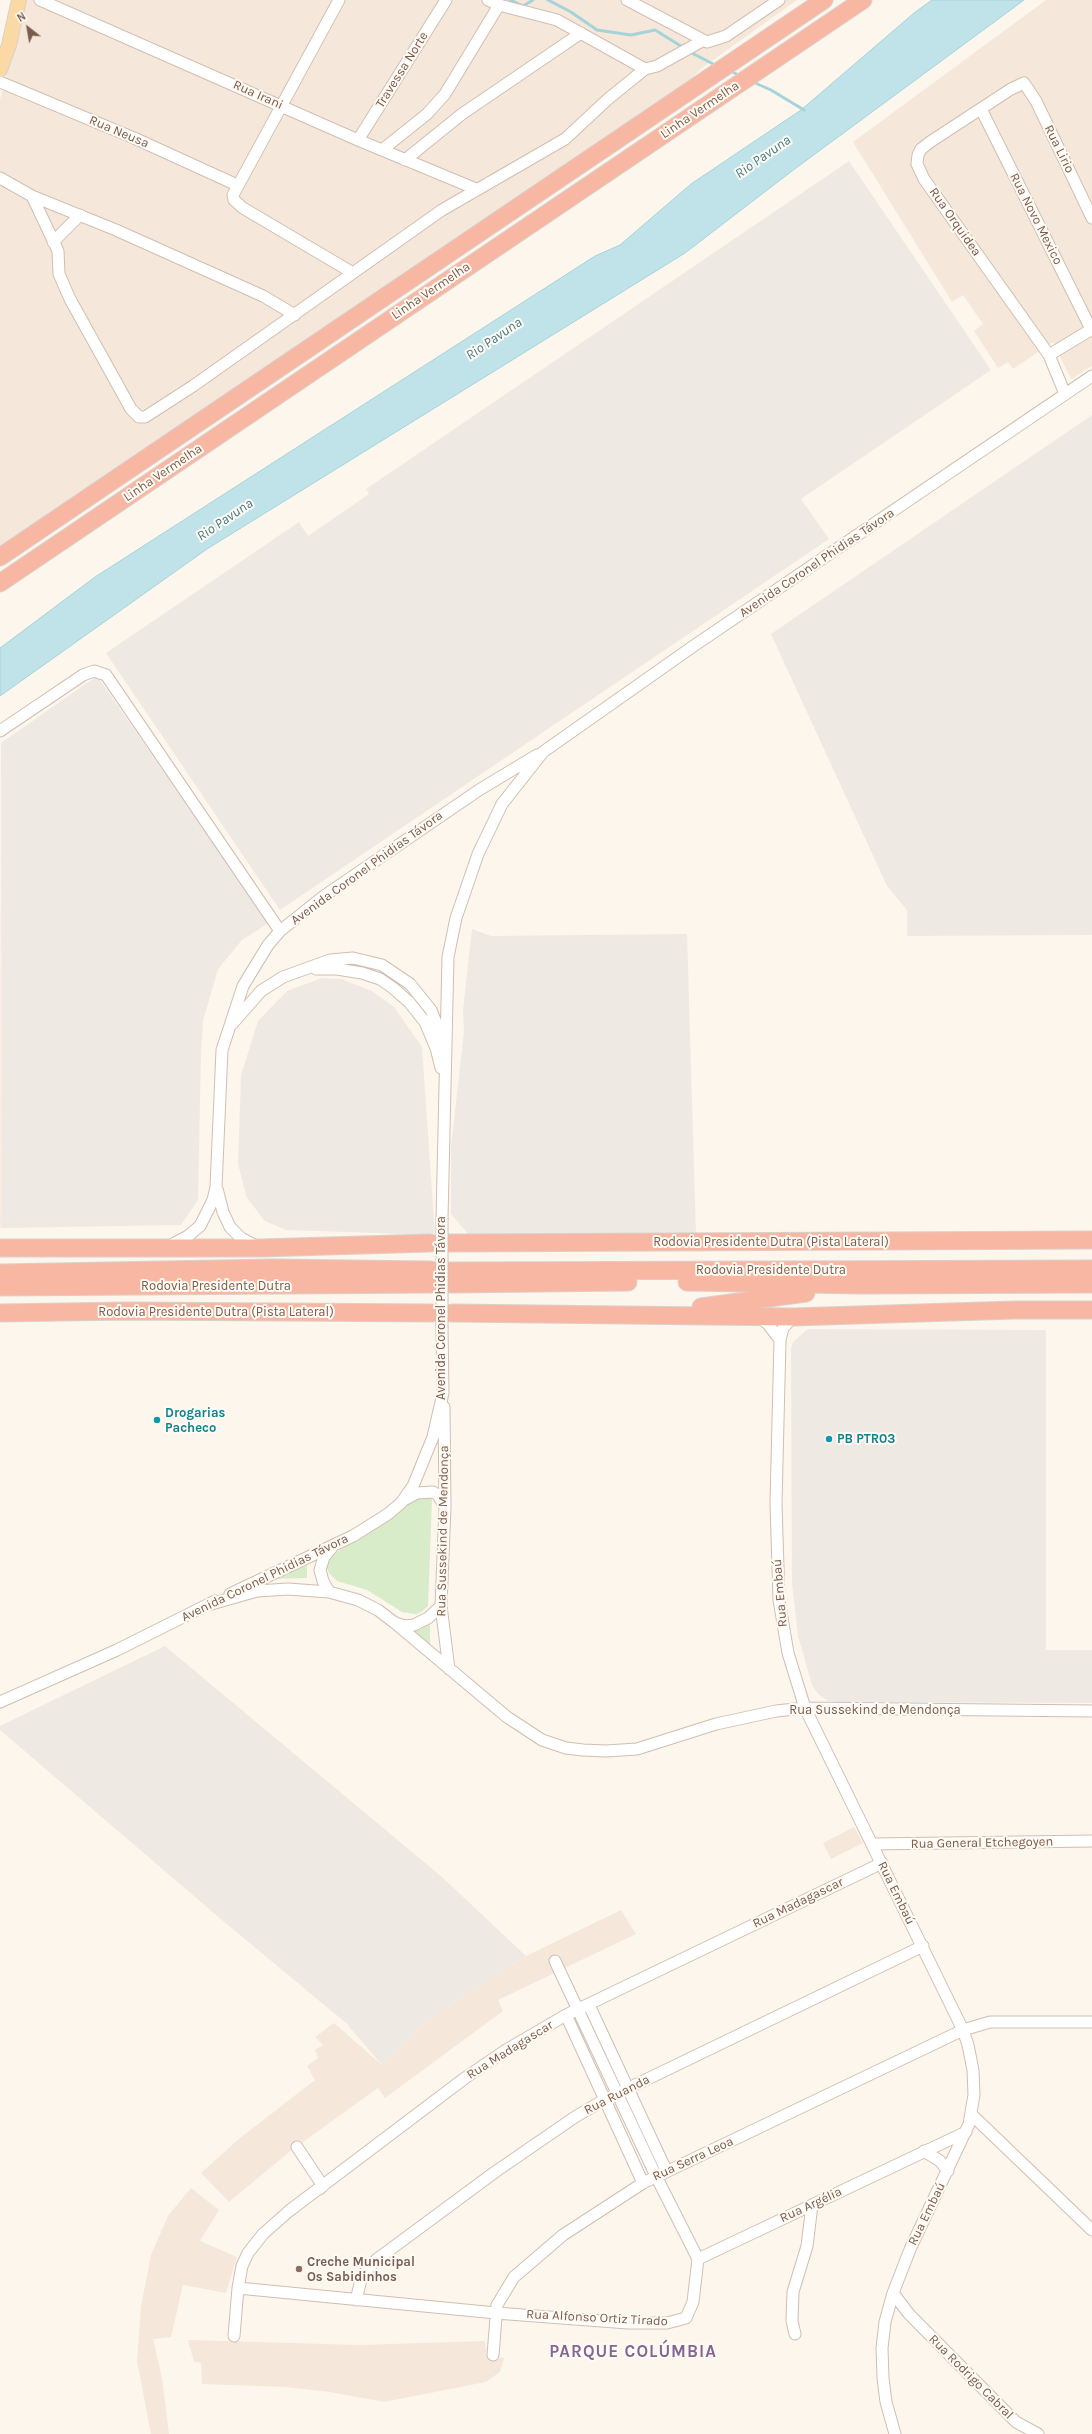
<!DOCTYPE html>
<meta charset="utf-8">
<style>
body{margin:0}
#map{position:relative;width:1092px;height:2434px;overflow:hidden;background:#fdf6ec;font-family:Karla,sans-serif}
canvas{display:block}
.north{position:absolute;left:8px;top:8px;width:40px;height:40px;-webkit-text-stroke:3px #fffaf3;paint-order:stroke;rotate:329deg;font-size:11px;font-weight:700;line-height:16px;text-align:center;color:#7a5c4d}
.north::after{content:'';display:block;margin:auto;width:14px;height:18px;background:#7a5c4d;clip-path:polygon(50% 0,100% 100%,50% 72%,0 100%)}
</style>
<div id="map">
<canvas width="1092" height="2434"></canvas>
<div class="north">N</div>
</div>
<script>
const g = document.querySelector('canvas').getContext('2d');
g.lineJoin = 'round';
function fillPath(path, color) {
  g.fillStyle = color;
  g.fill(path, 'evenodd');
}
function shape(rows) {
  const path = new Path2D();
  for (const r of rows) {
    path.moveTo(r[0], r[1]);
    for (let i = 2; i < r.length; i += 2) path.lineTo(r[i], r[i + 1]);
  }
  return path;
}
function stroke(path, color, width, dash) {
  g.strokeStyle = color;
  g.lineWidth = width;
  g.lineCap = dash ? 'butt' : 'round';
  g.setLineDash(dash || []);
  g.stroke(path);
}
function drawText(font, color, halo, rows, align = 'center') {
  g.font = font + ' Karla,sans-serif';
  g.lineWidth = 4;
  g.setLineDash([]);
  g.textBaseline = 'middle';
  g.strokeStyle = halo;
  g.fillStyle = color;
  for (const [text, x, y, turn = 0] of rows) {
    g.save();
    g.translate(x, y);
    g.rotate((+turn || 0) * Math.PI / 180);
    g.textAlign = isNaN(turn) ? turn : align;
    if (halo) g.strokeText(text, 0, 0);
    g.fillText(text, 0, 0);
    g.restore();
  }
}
const residential = shape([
 [23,0,797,0,702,68,670,99,0,551,0,99,22,18],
 [1046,0,1092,0,1092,366,1071,379,1053,342,1013,369,1008,362,998,368,974,331,983,324,963,295,952,302,853,142],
 [854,1827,863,1843,831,1859,823,1843],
 [621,1910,636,1934,498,2000,503,2011,385,2098,378,2088,293,2149,229,2202,201,2173,240,2138,315,2080,307,2066,318,2058,315,2050,323,2045,315,2037,334,2023,382,2065,422,2025,465,1994,526,1956],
 [191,2188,219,2210,200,2241,237,2257,226,2293,183,2285,171,2337,153,2339,162,2378,169,2434,151,2434,137,2361,141,2306,151,2255,168,2216],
 [188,2340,360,2345,485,2341,487,2358,504,2358,500,2372,486,2382,384,2402,330,2392,285,2387,202,2384,201,2363,194,2362]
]);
const commercial = shape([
 [1,743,2,1228,0,1227]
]);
const industrial = shape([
 [849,161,991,370,801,499,829,539,280,910,106,653,299,522,308,536,369,494,366,489],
 [1092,415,1092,935,907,936,907,910,887,886,771,634],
 [97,676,269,923,242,940,218,969,203,1021,201,1053,198,1200,181,1225,2,1228,1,743],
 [472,929,491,936,687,934,696,1235,469,1235,451,1214,451,1147,464,1031,463,1010],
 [322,978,341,979,372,991,394,1007,422,1047,435,1235,286,1230,265,1221,247,1198,238,1164,241,1075,258,1021,287,991],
 [808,1329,1046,1330,1046,1650,1092,1650,1092,1703,840,1702,828,1701,819,1695,812,1685,798,1636,792,1582,791,1348,793,1342],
 [165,1646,442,1877,526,1956,465,1994,422,2025,382,2065,346,2023,222,1920,0,1730,0,1726]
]);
const green = shape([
 [420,1494,430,1496,432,1499,428,1606,421,1612,415,1614,402,1612,367,1590,337,1581,329,1573,325,1564,326,1559,387,1519],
 [307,1562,307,1578,269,1579],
 [430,1622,430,1649,408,1631,421,1629]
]);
const water = shape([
 [932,0,1024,0,796,168,685,253,207,549,0,696,0,648,95,577,595,256,620,245,691,184,801,110,914,13,932,0]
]);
const stream = shape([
 [510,0,523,6,533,0],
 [548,0,571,12,597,30,631,35,655,30,684,48],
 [688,51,717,66],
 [730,71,741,76],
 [753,82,771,90,804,110]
]);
const minor = shape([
 [40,0,358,140,476,189],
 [339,0,233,195,234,200,243,208,353,273],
 [488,0,499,5,557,20,645,69],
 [627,0,707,42,726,36,779,0],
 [0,82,134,138,237,185],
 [981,109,1092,331],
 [358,140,446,0],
 [382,150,427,114,445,94,499,5],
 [405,160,462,114,581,33],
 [0,178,32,196,116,230,263,296,295,315],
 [32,196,58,251,59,274,70,299,131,409,139,417,145,417,193,386,442,210,565,139,608,99,645,69,657,66,702,41],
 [53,242,80,215],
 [1049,355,1092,329],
 [1065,394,1049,355,924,179,917,164,918,155,921,149,930,142,1011,89,1024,83,1036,101,1092,218],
 [0,731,83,675,94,671,106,675,280,931],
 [316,969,337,969,362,973,380,979,393,988,409,1002,425,1022,436,1048,441,1068],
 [232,1024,261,991,283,977,330,960,353,958,382,965,410,984,431,1010,443,1040],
 [217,1189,223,1212,230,1227,241,1238,256,1246],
 [442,1218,448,957,456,918,478,854,502,804,543,752,695,645,1092,376],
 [169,1246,188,1236,200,1226,213,1200,216,1187,222,1050,243,986,268,945,280,931,324,896,479,790,537,755],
 [758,1317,768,1324,780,1340],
 [793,1317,783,1328,780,1340,776,1503,779,1600,788,1653,805,1708,963,2030,968,2045,973,2070,974,2095,969,2124,911,2247,893,2293,885,2322,882,2348,883,2378,886,2402,895,2434],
 [444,1407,445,1507,441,1606,449,1669],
 [404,1500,417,1493,433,1492,438,1495,445,1507],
 [329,1592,323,1581,320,1570,324,1557,333,1546],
 [230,1594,353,1536,388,1514,401,1503,413,1486,433,1437,443,1393,442,1328],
 [208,1605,257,1591,288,1589,329,1592,358,1600,378,1610,395,1623,507,1717,542,1740,566,1748,583,1750,606,1751,637,1749,716,1724,776,1711,805,1708,1092,1711],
 [395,1623,405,1626,414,1625,428,1618,441,1606],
 [0,1702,117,1650,215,1601],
 [872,1844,1092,1841],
 [589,2005,666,2170],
 [566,2015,643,2183],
 [972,2115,1092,2230],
 [297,2147,323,2186,319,2189],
 [924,2151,940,2161,948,2171],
 [698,2259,966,2132],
 [238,2288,496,2313,628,2323,667,2323,686,2318,693,2302,698,2259,656,2176,555,1961],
 [893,2293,909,2314,1016,2422,1038,2434],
 [356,2300,362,2276,376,2260,495,2172,575,2117,604,2100,923,1946],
 [795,2334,792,2321,793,2292,807,2246,812,2205],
 [234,2336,238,2288,242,2266,248,2253,263,2234,289,2211,465,2078,506,2050,566,2015,882,1863],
 [493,2355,497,2305,514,2277,563,2235,643,2183,963,2030,990,2022,1092,2022]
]);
const major = shape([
 [0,70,9,45,19,0]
]);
const highway = shape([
 [0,557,824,0],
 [0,583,863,0],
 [449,1243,1092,1240],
 [0,1248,260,1248,430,1243],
 [450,1271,1092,1269],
 [0,1273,272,1268,431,1270],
 [687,1282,862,1285,1092,1284],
 [451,1284,628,1282],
 [0,1287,431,1284],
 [701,1307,806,1293],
 [0,1313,127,1311,432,1313],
 [452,1313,793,1317,1015,1310,1092,1310]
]);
const minorBridge = shape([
 [442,1218,442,1328]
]);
const markers = [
 [157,1420,4,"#0f9aa8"],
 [829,1439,4,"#0f9aa8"],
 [299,2269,4,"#8d6e63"]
];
const streetNames = [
 ["Travessa Norte",402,70,-58],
 ["Rua Irani",258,95,24],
 ["Linha Vermelha",700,110,-34],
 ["Rua Neusa",119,132,23],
 ["Rua Lirio",1059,149,64],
 ["Rua Novo Mexico",1036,219,63],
 ["Rua Orquidea",955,222,55],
 ["Linha Vermelha",431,291,-34],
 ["Linha Vermelha",163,473,-34],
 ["Avenida Coronel Phidias Távora",817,563,-34],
 ["Avenida Coronel Phidias Távora",367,868,-36],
 ["Rodovia Presidente Dutra (Pista Lateral)",771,1242],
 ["Rodovia Presidente Dutra",771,1270],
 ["Rodovia Presidente Dutra",216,1286],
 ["Avenida Coronel Phidias Távora",441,1308,-90],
 ["Rodovia Presidente Dutra (Pista Lateral)",216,1312],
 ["Rua Sussekind de Mendonça",443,1531,-89],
 ["Avenida Coronel Phidias Távora",265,1578,-26],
 ["Rua Embaú",780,1593,-95],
 ["Rua Sussekind de Mendonça",875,1710],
 ["Rua General Etchegoyen",982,1843,-1],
 ["Rua Embaú",896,1893,64],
 ["Rua Madagascar",798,1903,-26],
 ["Rua Madagascar",510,2050,-32],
 ["Rua Ruanda",617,2095,-27],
 ["Rua Serra Leoa",693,2159,-25],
 ["Rua Argélia",811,2205,-25],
 ["Rua Embaú",927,2214,-64],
 ["Rua Alfonso Ortiz Tirado",597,2318,3],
 ["Rua Rodrigo Cabral",971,2377,45]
];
const cultureNames = [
 ["Drogarias",165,1413],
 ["Pacheco",165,1428],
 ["PB PTR03",837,1439]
];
const educationNames = [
 ["Creche Municipal",307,2262],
 ["Os Sabidinhos",307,2277]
];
const waterNames = [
 ["Rio Pavuna",763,157,-35],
 ["Rio Pavuna",494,339,-34],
 ["Rio Pavuna",225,520,-34]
];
const districtNames = [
 ["PARQUE COLÚMBIA",633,2352]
];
fillPath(residential, '#f5e8da');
fillPath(commercial, '#fde8e0');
fillPath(industrial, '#efe9e4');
fillPath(green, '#d8ecc9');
fillPath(water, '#bfe3e8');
stroke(water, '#a5d3da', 1);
stroke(stream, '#a5d3da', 3);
stroke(minor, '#d1beb0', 13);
stroke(major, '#dad1cd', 16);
stroke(highway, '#dad1cd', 19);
stroke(minor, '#fff', 11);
stroke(major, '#fbd9a5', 14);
stroke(highway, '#f7b7a3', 17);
stroke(minorBridge, '#d1beb0', 13, []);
stroke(minorBridge, '#fff', 11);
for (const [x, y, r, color] of markers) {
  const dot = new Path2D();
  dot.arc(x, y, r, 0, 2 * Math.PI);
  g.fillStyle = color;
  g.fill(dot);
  stroke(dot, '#fffaf3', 1.5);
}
drawText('13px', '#7a5c4d', '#fffaf3', streetNames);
drawText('bold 13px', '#0d838f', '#fffaf3', cultureNames, 'left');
drawText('bold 13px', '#785e54', '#fffaf3', educationNames, 'left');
drawText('italic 14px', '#437c86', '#fffaf3', waterNames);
g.letterSpacing = '1px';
drawText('bold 17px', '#846695', '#fffaf3', districtNames);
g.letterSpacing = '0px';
</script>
